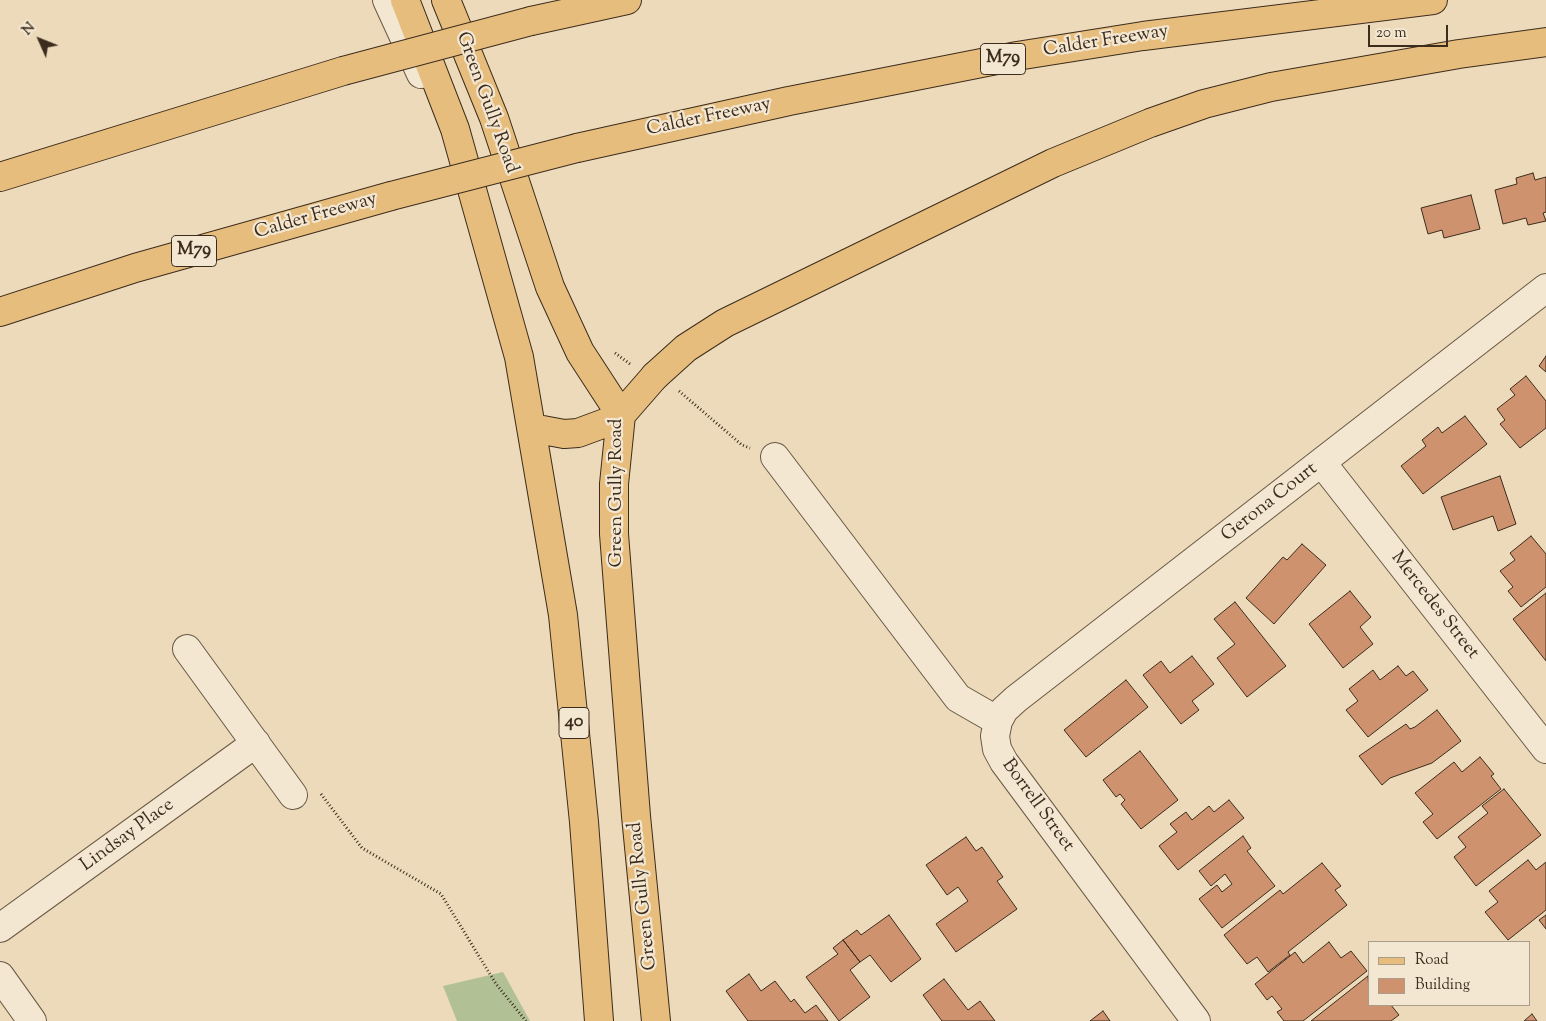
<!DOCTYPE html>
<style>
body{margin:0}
#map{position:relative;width:1546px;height:1021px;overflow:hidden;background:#eddaba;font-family:"Sorts Mill Goudy",serif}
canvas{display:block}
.legend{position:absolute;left:1368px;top:941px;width:162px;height:65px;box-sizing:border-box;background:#f3e7d2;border:1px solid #aa9c8a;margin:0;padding:6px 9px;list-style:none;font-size:15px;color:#3c2c1d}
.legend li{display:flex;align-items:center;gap:10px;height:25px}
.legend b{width:25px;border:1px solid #aa9c8a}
.north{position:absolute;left:15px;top:15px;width:50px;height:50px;-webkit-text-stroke:4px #f3e7d2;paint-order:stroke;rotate:314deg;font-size:14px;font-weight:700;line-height:20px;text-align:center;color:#3c2c1d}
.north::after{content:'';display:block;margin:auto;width:18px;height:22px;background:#3c2c1d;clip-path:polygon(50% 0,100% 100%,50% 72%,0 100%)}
.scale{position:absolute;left:1368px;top:25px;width:80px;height:22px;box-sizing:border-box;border:2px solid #3c2c1d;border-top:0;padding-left:6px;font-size:15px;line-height:18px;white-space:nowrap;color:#3c2c1d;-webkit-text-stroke:4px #f3e7d2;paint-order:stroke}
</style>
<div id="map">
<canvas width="1546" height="1021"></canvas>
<ul class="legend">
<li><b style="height:6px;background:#e6bd7d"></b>Road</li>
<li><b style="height:14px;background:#ce936e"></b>Building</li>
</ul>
<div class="north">N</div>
<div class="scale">20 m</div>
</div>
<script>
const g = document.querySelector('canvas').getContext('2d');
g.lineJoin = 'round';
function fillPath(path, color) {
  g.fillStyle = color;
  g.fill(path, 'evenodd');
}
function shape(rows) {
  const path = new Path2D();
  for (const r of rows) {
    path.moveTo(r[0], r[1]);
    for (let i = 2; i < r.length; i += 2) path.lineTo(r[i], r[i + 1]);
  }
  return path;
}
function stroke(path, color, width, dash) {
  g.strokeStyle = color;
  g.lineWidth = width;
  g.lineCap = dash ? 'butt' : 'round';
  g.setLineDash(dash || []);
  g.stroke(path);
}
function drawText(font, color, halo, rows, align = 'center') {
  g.font = font + ' "Sorts Mill Goudy",serif';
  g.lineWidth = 4.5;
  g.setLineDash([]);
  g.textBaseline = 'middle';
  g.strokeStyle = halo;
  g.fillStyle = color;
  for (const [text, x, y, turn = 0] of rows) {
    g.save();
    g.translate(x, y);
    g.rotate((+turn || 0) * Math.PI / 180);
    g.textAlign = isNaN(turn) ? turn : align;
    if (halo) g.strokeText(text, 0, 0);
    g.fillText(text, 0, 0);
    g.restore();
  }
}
const green = shape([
 [503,972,530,1021,457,1021,443,986]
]);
const building = shape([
 [1533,173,1535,180,1546,177,1546,212,1543,213,1546,221,1528,225,1526,218,1503,224,1495,190,1517,184,1516,178,1533,173],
 [1471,195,1480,229,1444,238,1442,230,1428,234,1421,208,1471,195],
 [1546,356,1546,372,1539,366,1546,356],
 [1526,376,1546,401,1546,428,1520,448,1500,424,1505,420,1497,409,1515,395,1510,389,1526,376],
 [1465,416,1487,444,1423,494,1401,466,1426,446,1422,440,1438,427,1442,433,1465,416],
 [1500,476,1516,524,1498,531,1493,516,1453,530,1441,497,1500,476],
 [1531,536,1546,554,1546,587,1521,607,1508,591,1513,587,1500,571,1515,560,1510,553,1531,536],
 [1302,544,1326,565,1274,624,1246,598,1283,557,1287,560,1302,544],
 [1350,591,1371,617,1360,627,1373,644,1343,668,1309,624,1350,591],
 [1546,593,1546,661,1513,619,1546,593],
 [1235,602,1286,666,1247,697,1217,658,1235,644,1214,619,1235,602],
 [1192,656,1214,684,1192,701,1199,710,1181,724,1143,675,1161,661,1170,673,1192,656],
 [1398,666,1406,676,1413,671,1428,690,1368,737,1346,710,1358,701,1349,689,1373,670,1380,680,1398,666],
 [1126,680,1148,707,1086,757,1064,730,1126,680],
 [1437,710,1461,741,1432,763,1390,778,1382,785,1359,756,1406,724,1410,729,1415,727,1437,710],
 [1140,751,1178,800,1141,829,1121,804,1125,800,1120,794,1116,797,1103,780,1140,751],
 [1480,757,1494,774,1491,776,1501,789,1437,839,1423,822,1433,814,1415,793,1454,762,1462,772,1480,757],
 [1504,789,1541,835,1476,886,1454,857,1466,847,1458,837,1488,813,1482,806,1504,789],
 [1229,800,1244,818,1178,870,1159,846,1177,832,1170,824,1186,812,1192,820,1209,806,1214,812,1229,800],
 [1243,836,1251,848,1247,851,1275,886,1222,928,1199,899,1217,885,1222,892,1232,884,1225,874,1211,886,1199,871,1243,836],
 [966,837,976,851,982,847,1003,877,997,881,1017,909,956,952,936,924,968,901,958,887,947,895,926,865,966,837],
 [1528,860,1536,870,1546,862,1546,910,1508,940,1485,912,1498,902,1489,891,1528,860],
 [1322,863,1341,886,1335,890,1347,905,1288,952,1290,955,1268,972,1257,957,1247,964,1224,935,1280,890,1283,894,1322,863],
 [889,915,921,959,891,982,870,955,860,962,843,940,857,930,861,935,889,915],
 [1546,915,1546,929,1539,920,1546,915],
 [843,940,860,962,850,970,870,997,839,1021,806,977,838,954,833,948,843,940],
 [1329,942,1341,958,1351,951,1367,971,1303,1021,1284,1021,1277,1012,1282,1009,1272,996,1267,1000,1255,984,1295,952,1303,963,1329,942],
 [749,974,761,991,775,981,791,1002,794,999,805,1013,816,1005,828,1021,748,1021,726,991,749,974],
 [1368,976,1370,1005,1391,1005,1399,1015,1391,1021,1311,1021,1368,976],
 [944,979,968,1010,980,1001,995,1021,942,1021,923,995,944,979],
 [1103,1011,1110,1021,1090,1021,1103,1011],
 [1532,1014,1537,1021,1524,1021,1532,1014]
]);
const path = shape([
 [615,353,630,364],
 [679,391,742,445,750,448],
 [321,794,362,848,441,894,496,984,526,1021]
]);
const minor = shape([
 [387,0,421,74],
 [775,457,958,698,998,721],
 [1322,463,1546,749],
 [187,649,293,795],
 [0,928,256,743],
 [0,976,32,1021],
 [1196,1021,1004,762,997,749,995,736,998,721,1004,710,1016,699,1546,288]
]);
const major = shape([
 [405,0,455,129,519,357,563,615,584,822,599,1021],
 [446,0,494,118,550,287,580,352,621,415,614,484,614,534,636,816,656,1021],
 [532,428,564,434,578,433,605,423,621,415,655,376]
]);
const highway = shape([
 [531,21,627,0],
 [577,148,789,101,1017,56,1143,36,1433,0],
 [0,177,343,71],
 [0,312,135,268,391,196],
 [655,376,686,348,725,323,1053,163,1150,123,1204,104,1271,87,1459,54,1546,42]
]);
const highwayBridge = shape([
 [343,71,531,21],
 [391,196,577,148]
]);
const shields = [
 [1003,59,45],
 [194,251,45],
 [574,723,30]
];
const shieldNames = [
 ["M79",1003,59],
 ["M79",194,251],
 ["40",574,723]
];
const streetNames = [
 ["Calder Freeway",1106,42,-9],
 ["Green Gully Road",486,103,70],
 ["Calder Freeway",709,118,-12],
 ["Calder Freeway",316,217,-16],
 ["Green Gully Road",618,493,-90],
 ["Gerona Court",1270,503,-38],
 ["Mercedes Street",1434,606,52],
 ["Borrell Street",1037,806,54],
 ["Lindsay Place",128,836,-36],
 ["Green Gully Road",644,896,-96]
];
fillPath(green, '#b2c195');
fillPath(building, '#ce936e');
stroke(building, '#3c2c1d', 1);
stroke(minor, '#685844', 30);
stroke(major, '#3c2c1d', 30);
stroke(highway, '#3c2c1d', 30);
stroke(path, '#3c2c1d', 3, [1, 2.5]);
stroke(minor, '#f3e7d2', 28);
stroke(major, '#e6bd7d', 28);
stroke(highway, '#e6bd7d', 28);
stroke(highwayBridge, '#3c2c1d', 30, []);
stroke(highwayBridge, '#e6bd7d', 28);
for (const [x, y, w] of shields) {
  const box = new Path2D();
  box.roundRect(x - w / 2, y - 15.5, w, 31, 4);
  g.fillStyle = '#f3e7d2';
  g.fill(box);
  stroke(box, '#3c2c1d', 1);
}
drawText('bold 18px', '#3c2c1d', null, shieldNames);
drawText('19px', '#3c2c1d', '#f3e7d2', streetNames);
</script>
